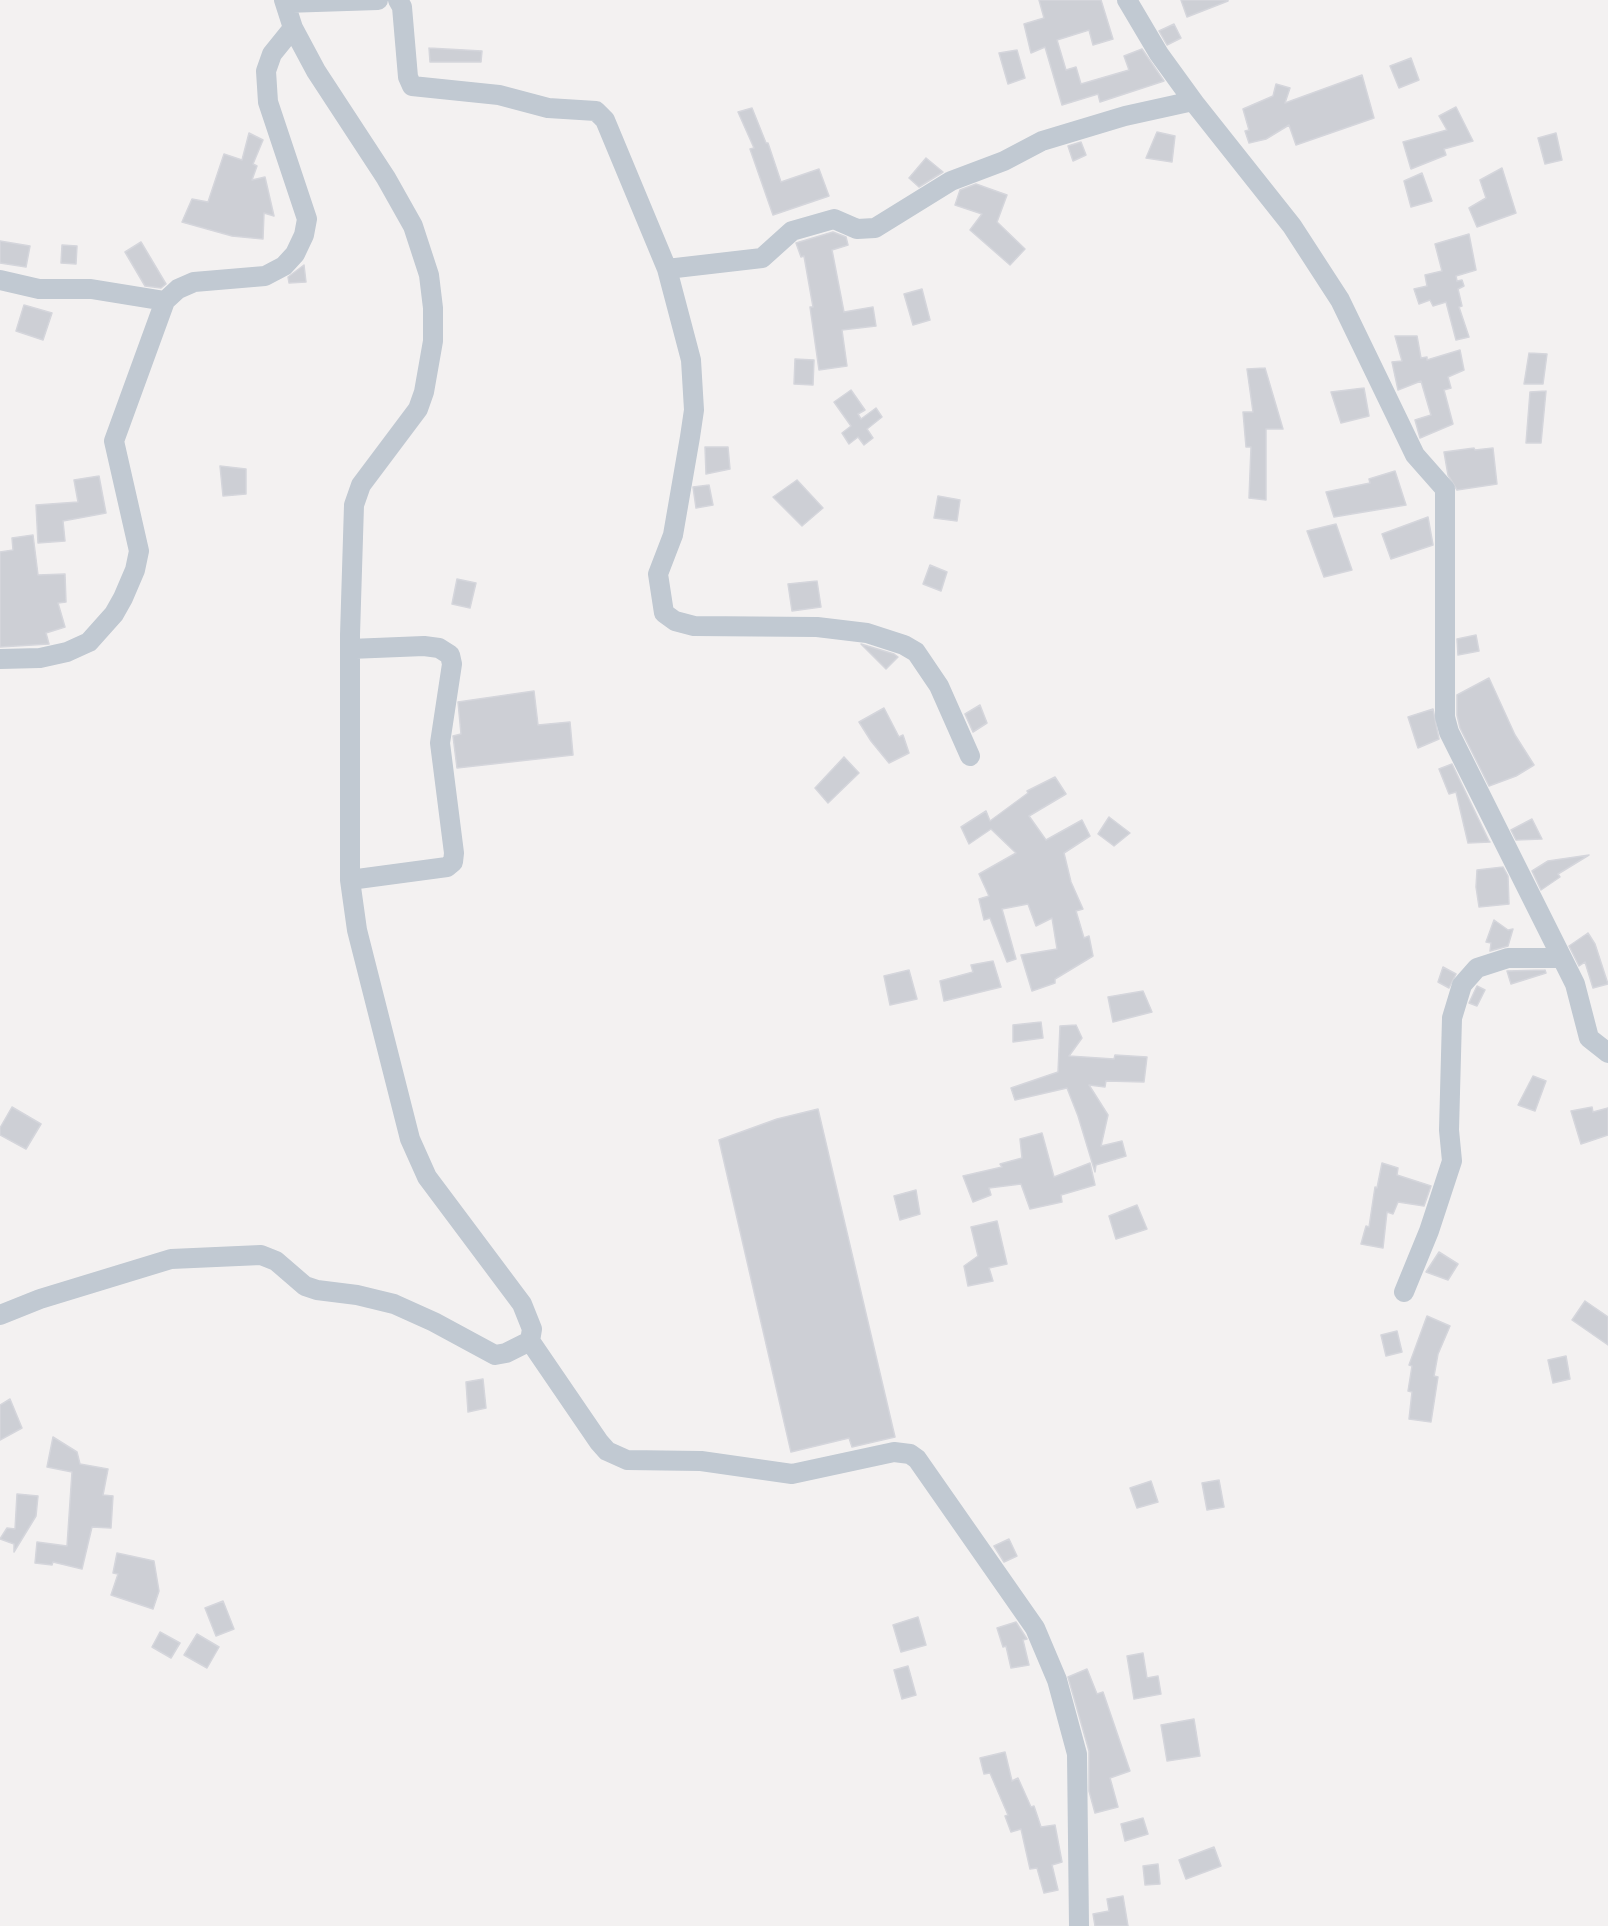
<!DOCTYPE html>
<style>
body{margin:0}
canvas{display:block;background:#f3f1f1}
</style>
<canvas width="1608" height="1926"></canvas>
<script>
const g = document.querySelector('canvas').getContext('2d');
g.lineJoin = 'round';
function fillPath(path, color) {
  g.fillStyle = color;
  g.fill(path, 'evenodd');
}
function shape(rows) {
  const path = new Path2D();
  for (const r of rows) {
    path.moveTo(r[0], r[1]);
    for (let i = 2; i < r.length; i += 2) path.lineTo(r[i], r[i + 1]);
  }
  return path;
}
function stroke(path, color, width, dash) {
  g.strokeStyle = color;
  g.lineWidth = width;
  g.lineCap = dash ? 'butt' : 'round';
  g.setLineDash(dash || []);
  g.stroke(path);
}
const building = shape([
 [1039,0,1101,0,1113,39,1093,45,1089,30,1057,40,1066,70,1076,67,1081,84,1129,70,1124,56,1142,49,1164,81,1100,102,1098,94,1062,105,1045,47,1031,53,1024,24,1044,18,1039,0],
 [1181,0,1228,0,1228,1,1187,17,1181,0],
 [1174,24,1181,38,1167,45,1159,31,1174,24],
 [429,48,482,51,481,62,430,62,429,48],
 [1017,50,1025,78,1008,84,999,53,1017,50],
 [1411,58,1419,80,1399,88,1390,66,1411,58],
 [1362,75,1374,118,1296,145,1289,125,1266,139,1249,143,1245,131,1249,130,1243,109,1273,96,1276,84,1290,88,1285,103,1362,75],
 [1456,107,1473,141,1444,149,1446,155,1411,169,1403,142,1447,130,1439,116,1456,107],
 [752,108,766,143,768,143,781,182,819,169,829,196,773,215,750,149,754,148,738,112,752,108],
 [1157,132,1175,136,1172,162,1146,158,1157,132],
 [249,133,263,140,253,164,257,166,252,180,265,177,274,216,264,213,263,239,232,236,182,222,192,199,208,202,224,154,242,160,249,133],
 [1556,133,1562,160,1545,164,1538,138,1556,133],
 [1081,142,1086,155,1073,161,1068,146,1081,142],
 [926,158,943,172,919,187,909,178,926,158],
 [1502,168,1516,213,1477,227,1469,208,1486,198,1480,180,1502,168],
 [1422,173,1432,201,1411,207,1404,181,1422,173],
 [976,184,1007,195,997,222,1025,249,1010,265,970,230,982,214,955,205,960,190,976,184],
 [833,232,846,237,848,245,832,250,844,312,873,307,876,326,842,330,847,366,819,370,810,307,813,307,804,256,801,257,796,243,833,232],
 [1469,234,1476,270,1456,276,1457,281,1462,280,1464,286,1458,289,1462,306,1459,307,1469,337,1456,340,1446,302,1433,306,1430,300,1419,304,1414,289,1427,286,1425,275,1442,271,1435,244,1469,234],
 [0,241,30,246,26,267,0,263,0,241],
 [141,242,166,284,161,288,145,286,125,252,141,242],
 [62,245,77,246,76,264,61,263,62,245],
 [304,265,306,282,289,283,288,277,304,265],
 [922,289,930,320,913,325,904,294,922,289],
 [24,305,52,313,43,340,16,331,24,305],
 [1395,336,1417,336,1421,358,1427,357,1427,360,1460,350,1464,370,1448,377,1451,388,1444,390,1453,424,1420,438,1415,420,1431,415,1421,381,1398,390,1392,362,1402,361,1395,336],
 [1529,353,1547,354,1543,384,1524,384,1529,353],
 [795,359,814,360,813,385,794,384,795,359],
 [1265,368,1283,429,1266,429,1266,500,1249,498,1251,447,1246,447,1243,412,1253,412,1247,369,1265,368],
 [1364,388,1369,416,1341,423,1331,392,1364,388],
 [851,390,865,410,858,414,861,419,876,408,882,417,867,429,873,438,864,445,858,437,849,444,842,433,851,426,834,402,851,390],
 [1546,391,1541,443,1526,443,1530,392,1546,391],
 [705,447,728,447,730,469,706,474,705,447],
 [1474,448,1475,450,1493,448,1497,484,1457,490,1448,475,1444,452,1474,448],
 [220,466,246,469,246,494,223,496,220,466],
 [1395,471,1406,505,1334,517,1326,492,1370,483,1369,479,1395,471],
 [99,476,106,513,63,521,65,541,38,543,36,505,78,502,74,480,99,476],
 [797,480,823,508,802,526,773,497,797,480],
 [709,485,713,505,696,508,693,487,709,485],
 [938,496,960,500,957,521,934,518,938,496],
 [1428,517,1433,545,1391,559,1382,534,1428,517],
 [1336,524,1352,570,1324,577,1307,531,1336,524],
 [33,535,38,575,65,574,66,602,58,603,65,627,46,633,49,644,0,647,0,552,13,550,12,538,33,535],
 [930,565,947,572,941,591,923,584,930,565],
 [457,579,476,583,470,608,452,604,457,579],
 [817,581,821,607,792,611,788,584,817,581],
 [1476,635,1479,651,1458,655,1457,639,1476,635],
 [861,644,894,654,898,657,886,669,861,644],
 [1489,678,1515,735,1534,765,1516,776,1489,786,1460,728,1457,715,1457,695,1489,678],
 [534,691,538,725,570,722,573,755,457,768,453,736,461,734,458,702,534,691],
 [980,705,987,723,973,732,965,714,980,705],
 [884,708,899,737,903,735,909,753,889,763,871,741,859,722,884,708],
 [1433,709,1439,739,1418,748,1408,717,1433,709],
 [844,757,859,773,828,803,815,788,844,757],
 [1452,764,1489,841,1490,842,1468,843,1456,792,1449,794,1439,769,1452,764],
 [1055,777,1066,794,1029,816,1046,840,1082,820,1090,836,1064,853,1071,882,1083,909,1076,911,1084,938,1089,936,1093,956,1055,979,1055,983,1032,991,1021,955,1057,949,1052,918,1036,926,1028,904,1002,909,1016,959,1007,962,990,918,984,920,979,899,989,896,979,874,1016,853,991,829,969,844,961,827,986,811,990,821,1028,793,1027,791,1055,777],
 [1109,817,1130,833,1114,846,1098,834,1109,817],
 [1532,819,1542,839,1516,840,1511,830,1532,819],
 [1589,855,1558,874,1560,877,1541,890,1532,871,1548,861,1589,855],
 [1503,867,1508,876,1509,904,1479,907,1476,887,1477,870,1503,867],
 [1494,920,1508,930,1513,929,1508,946,1490,951,1491,943,1486,942,1494,920],
 [1588,933,1595,944,1608,984,1593,988,1585,962,1579,966,1569,946,1588,933],
 [993,961,1001,987,944,1001,940,981,973,972,971,965,993,961],
 [1443,967,1456,974,1449,988,1438,982,1443,967],
 [909,970,917,999,890,1005,884,976,909,970],
 [1545,970,1546,973,1511,984,1507,971,1545,970],
 [1477,986,1485,990,1477,1006,1469,1003,1477,986],
 [1143,991,1152,1012,1113,1022,1108,997,1143,991],
 [1041,1022,1043,1038,1013,1042,1013,1025,1041,1022],
 [1076,1025,1082,1038,1069,1056,1114,1059,1115,1055,1147,1057,1144,1082,1106,1081,1105,1087,1089,1085,1108,1115,1101,1146,1122,1141,1126,1156,1096,1165,1095,1172,1078,1116,1067,1088,1015,1100,1011,1088,1058,1072,1060,1026,1076,1025],
 [1533,1076,1546,1081,1535,1111,1518,1105,1533,1076],
 [12,1107,41,1124,26,1149,0,1135,0,1128,12,1107],
 [1592,1107,1593,1112,1608,1108,1608,1135,1581,1144,1571,1111,1592,1107],
 [818,1109,895,1437,852,1447,849,1438,791,1452,719,1140,777,1119,818,1109],
 [1042,1133,1054,1177,1090,1163,1095,1185,1061,1195,1062,1202,1030,1209,1021,1184,989,1188,991,1195,973,1202,963,1176,1002,1167,1000,1164,1022,1158,1020,1139,1042,1133],
 [1382,1163,1398,1168,1397,1175,1431,1186,1424,1206,1398,1202,1393,1214,1387,1212,1383,1248,1361,1244,1366,1226,1369,1227,1375,1187,1377,1188,1382,1163],
 [916,1190,920,1214,900,1220,894,1196,916,1190],
 [1137,1205,1147,1229,1116,1239,1109,1216,1137,1205],
 [997,1221,1007,1264,989,1268,993,1281,968,1286,964,1266,978,1256,971,1227,997,1221],
 [1439,1252,1458,1264,1448,1280,1426,1272,1439,1252],
 [1585,1301,1608,1317,1608,1345,1572,1320,1585,1301],
 [1427,1316,1450,1326,1438,1354,1434,1376,1438,1377,1431,1422,1409,1419,1412,1392,1408,1391,1412,1366,1409,1365,1427,1316],
 [1397,1331,1402,1352,1386,1356,1381,1335,1397,1331],
 [1566,1356,1570,1379,1553,1383,1548,1360,1566,1356],
 [483,1379,486,1408,468,1412,466,1382,483,1379],
 [10,1399,22,1428,0,1440,0,1405,10,1399],
 [53,1437,77,1452,80,1464,108,1469,103,1495,113,1496,111,1528,92,1527,82,1569,53,1562,52,1565,35,1563,37,1542,67,1546,72,1472,47,1467,53,1437],
 [1219,1480,1224,1507,1207,1510,1202,1483,1219,1480],
 [1151,1481,1158,1502,1137,1508,1130,1488,1151,1481],
 [17,1494,38,1496,36,1516,14,1552,14,1544,0,1539,7,1528,15,1529,17,1494],
 [1009,1539,1017,1556,1004,1562,994,1546,1009,1539],
 [117,1553,154,1561,159,1591,153,1609,111,1595,118,1574,113,1573,117,1553],
 [223,1601,234,1629,216,1636,205,1608,223,1601],
 [918,1617,926,1645,901,1652,893,1625,918,1617],
 [1016,1622,1027,1639,1023,1640,1029,1665,1011,1668,1006,1646,1003,1647,997,1628,1016,1622],
 [160,1632,180,1643,171,1658,152,1647,160,1632],
 [197,1634,219,1647,207,1668,184,1655,197,1634],
 [1143,1653,1147,1678,1158,1676,1161,1694,1134,1699,1127,1656,1143,1653],
 [908,1666,916,1695,902,1699,894,1670,908,1666],
 [1087,1669,1097,1694,1103,1692,1130,1771,1110,1778,1118,1807,1095,1813,1089,1791,1089,1751,1068,1677,1087,1669],
 [1194,1719,1200,1756,1167,1761,1161,1725,1194,1719],
 [1005,1752,1012,1781,1018,1778,1031,1807,1034,1806,1041,1827,1055,1825,1062,1862,1052,1865,1058,1890,1044,1893,1037,1868,1030,1869,1021,1829,1011,1832,1005,1816,1008,1815,990,1773,984,1774,980,1758,1005,1752],
 [1143,1818,1148,1834,1125,1841,1121,1824,1143,1818],
 [1214,1847,1221,1866,1186,1879,1179,1860,1214,1847],
 [1158,1864,1160,1884,1145,1885,1143,1866,1158,1864],
 [1123,1896,1128,1926,1095,1926,1093,1914,1109,1911,1107,1899,1123,1896]
]);
const minor = shape([
 [398,0,402,7,408,77,412,86,499,95,548,108,596,111,605,120,667,269,691,360,694,410,690,437,673,535,658,574,664,613,675,621,694,626,817,627,867,633,904,645,916,652,939,686,970,756],
 [1127,0,1159,54,1196,105,1292,226,1340,300,1415,455,1445,489,1445,717,1449,732,1575,984,1589,1038,1608,1053],
 [285,3,378,0],
 [667,269,762,258,792,231,834,219,857,229,875,228,951,181,1004,161,1042,141,1125,116,1193,101],
 [0,280,39,289,91,289,165,301],
 [0,659,40,658,67,652,89,642,114,614,123,598,135,570,139,551,114,441,165,301,178,289,194,282,265,276,284,266,295,254,304,235,307,219,268,102,266,71,272,54,293,28],
 [350,880,447,867,453,862,454,853,440,743,452,664,450,655,439,648,424,646,350,649],
 [1404,1292,1429,1231,1452,1161,1449,1130,1452,1018,1462,985,1477,968,1508,958,1560,958],
 [0,1315,40,1299,171,1259,261,1255,276,1261,305,1286,317,1290,357,1295,394,1304,434,1322,495,1355,506,1353,530,1341,532,1329,522,1304,427,1177,410,1139,357,930,350,880,350,635,354,505,361,485,418,409,424,392,433,341,433,308,429,275,413,226,386,178,316,71,293,28,284,0],
 [530,1341,599,1442,607,1451,627,1460,701,1461,792,1474,894,1452,910,1454,917,1459,1035,1628,1057,1680,1077,1754,1079,1926]
]);
fillPath(building, '#cdcfd5');
stroke(building, '#d5d6dc', 1.5);
stroke(minor, '#c1c9d2', 20);
</script>
